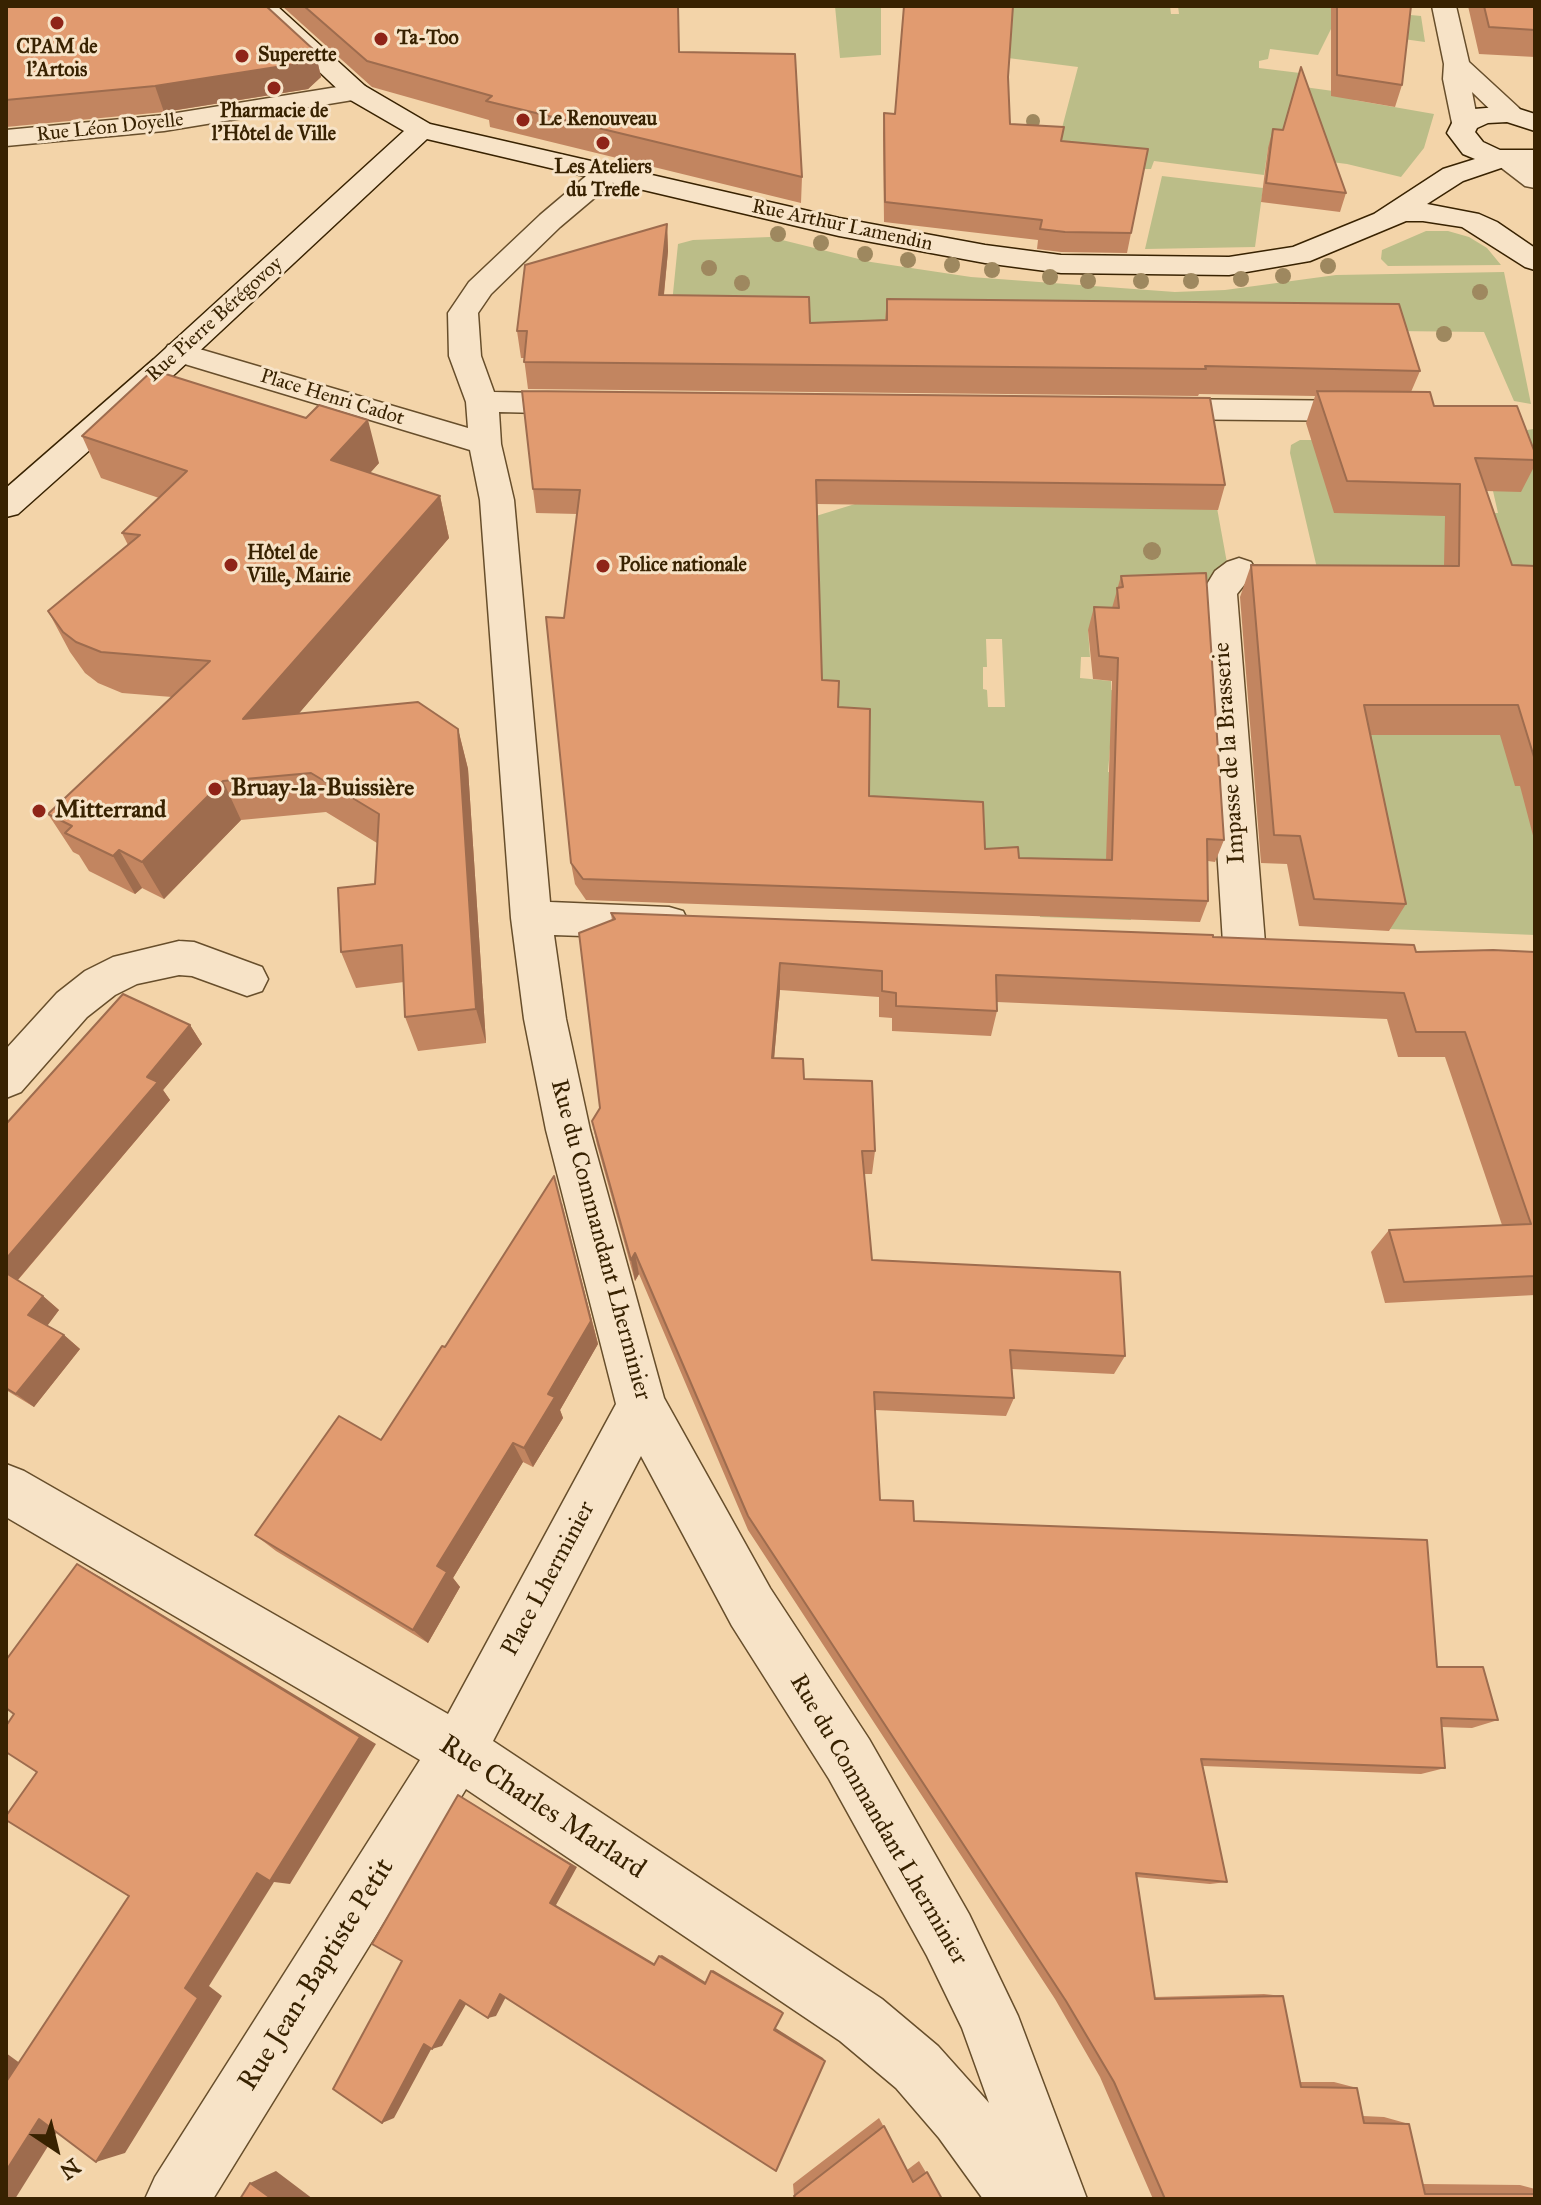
<!DOCTYPE html>
<meta charset="utf-8">
<style>
body{margin:0}
#map{position:relative;width:1541px;height:2205px;overflow:hidden;background:#f3d4a9;font-family:"IM FELL Great Primer",serif}
canvas{display:block}
.frame{position:absolute;inset:0;border:8px solid #382201;pointer-events:none}
.north{position:absolute;left:16px;top:2109px;width:80px;height:80px;-webkit-text-stroke:6px #f7e3c7;paint-order:stroke;rotate:145deg;font-size:22px;font-weight:700;line-height:32px;text-align:center;color:#382201}
.north::after{content:'';display:block;margin:auto;width:28px;height:36px;background:#382201;clip-path:polygon(50% 0,100% 100%,50% 72%,0 100%)}
</style>
<div id="map">
<canvas width="1541" height="2205"></canvas>
<div class="frame"></div>
<div class="north">N</div>
</div>
<script>
const g = document.querySelector('canvas').getContext('2d');
g.lineJoin = 'round';
function fillPath(path, color) {
  g.fillStyle = color;
  g.fill(path, 'evenodd');
}
function shape(rows) {
  const path = new Path2D();
  for (const r of rows) {
    path.moveTo(r[0], r[1]);
    for (let i = 2; i < r.length; i += 2) path.lineTo(r[i], r[i + 1]);
  }
  return path;
}
function stroke(path, color, width, dash) {
  g.strokeStyle = color;
  g.lineWidth = width;
  g.lineCap = dash ? 'butt' : 'round';
  g.setLineDash(dash || []);
  g.stroke(path);
}
function drawText(font, color, halo, rows, align = 'center') {
  g.font = font + ' "IM FELL Great Primer",serif';
  g.lineWidth = 6;
  g.setLineDash([]);
  g.textBaseline = 'middle';
  g.strokeStyle = halo;
  g.fillStyle = color;
  for (const [text, x, y, turn = 0] of rows) {
    g.save();
    g.translate(x, y);
    g.rotate((+turn || 0) * Math.PI / 180);
    g.textAlign = isNaN(turn) ? turn : align;
    if (halo) g.strokeText(text, 0, 0);
    g.fillText(text, 0, 0);
    g.restore();
  }
}
const green = shape([
 [835,6,881,6,881,55,840,58],
 [982,6,1170,6,1171,14,1179,14,1178,6,1317,6,1421,16,1425,42,1331,29,1318,55,1270,49,1268,59,1259,61,1259,68,1300,73,1304,87,1355,94,1354,100,1434,114,1424,148,1401,177,1347,164,1315,160,1298,150,1268,148,1264,175,1154,161,1151,169,1144,169,1142,177,1057,147,1078,67,1008,58],
 [1162,176,1263,188,1255,247,1145,249],
 [1426,231,1448,231,1469,237,1487,248,1501,265,1388,266,1381,259,1382,250],
 [770,237,871,262,971,277,1175,292,1225,290,1336,275,1504,272,1531,404,1514,401,1484,332,670,323,678,244,693,240],
 [1533,429,1535,597,1320,581,1290,453,1291,445,1300,440,1323,440,1422,512,1498,513,1493,491,1520,491,1516,432],
 [855,504,1217,508,1227,563,1209,587,1117,611,1088,630,1090,657,1081,657,1080,678,1111,681,1111,690,1125,691,1124,748,1110,748,1108,772,1132,775,1106,859,1106,877,1129,871,1131,920,1040,917,1036,880,718,812,816,516],
 [986,639,1002,639,1005,707,988,707,987,690,983,689,983,667,987,667],
 [1347,724,1432,735,1535,735,1535,935,1389,929]
]);
const street = shape([
 [1432,6,1456,6,1469,62,1519,108,1523,114,1519,120,1501,120,1472,92,1478,123,1475,129,1455,129,1452,123,1443,79,1444,64,1432,6],
 [356,84,365,86,369,92,365,98,164,131,6,146,6,130,164,115,356,84],
 [1509,152,1519,154,1535,167,1535,188,1525,186,1499,166,1495,160,1499,154,1509,152],
 [608,164,618,166,622,172,618,178,560,227,491,294,478,313,481,356,494,392,584,394,595,397,600,404,595,411,584,414,499,412,501,444,514,500,550,902,669,907,683,911,689,923,683,935,669,939,554,935,566,1019,590,1130,664,1398,770,1588,869,1739,969,1914,1018,2016,1087,2199,983,2199,939,2138,896,2088,840,2041,466,1789,213,2199,145,2199,155,2177,420,1760,6,1517,6,1464,24,1471,448,1714,616,1404,546,1130,524,1019,511,918,480,500,470,450,168,359,164,352,168,345,179,343,468,428,466,402,449,356,448,313,469,282,540,215,598,166,608,164],
 [641,1456,732,1626,829,1779,927,1956,962,2028,989,2103,938,2046,882,1999,493,1741,641,1456],
 [1152,399,1372,401,1383,404,1388,411,1383,418,1372,421,1152,419,1141,416,1136,409,1141,402,1152,399],
 [1239,558,1251,562,1256,570,1237,594,1265,943,1259,955,1244,960,1229,955,1223,943,1201,594,1215,571,1227,562,1239,558],
 [179,941,194,942,262,967,268,979,262,991,247,996,192,976,179,975,137,984,115,995,87,1017,21,1092,6,1098,6,1049,57,993,85,971,113,957,179,941]
]);
const secondary = shape([
 [250,6,277,6,365,86,430,124,839,218,985,245,1061,255,1229,257,1293,247,1374,214,1443,169,1475,159,1463,154,1447,133,1455,117,1474,109,1510,106,1535,114,1535,131,1507,122,1488,123,1477,128,1475,132,1483,142,1500,150,1535,150,1535,166,1504,167,1463,181,1427,204,1479,214,1497,222,1535,248,1535,270,1525,267,1462,227,1423,221,1406,221,1310,261,1229,275,1061,273,985,263,839,236,427,139,176,373,18,514,6,517,6,488,154,359,404,131,347,98,250,6]
]);
const trees = [
 [1033,121,7],
 [778,234,8],
 [821,243,8],
 [865,254,8],
 [908,260,8],
 [952,265,8],
 [1328,266,8],
 [709,268,8],
 [992,270,8],
 [1283,276,8],
 [1050,277,8],
 [1241,279,8],
 [1088,281,8],
 [1141,281,8],
 [1191,281,8],
 [742,283,8],
 [1480,292,8],
 [1444,334,8],
 [1152,551,9]
];
const wall = shape([
 [6,6,315,51,321,77,308,89,164,112,6,127],
 [282,6,678,6,679,52,802,177,801,203,490,127,489,120,372,87],
 [1331,6,1411,6,1402,85,1395,107,1331,96],
 [1468,6,1535,6,1535,57,1479,54],
 [1008,77,1010,124,1062,141,1148,149,1127,253,1061,252,1037,249,1038,240,884,222,883,133,884,113,895,114],
 [1273,129,1346,193,1340,212,1261,202,1268,148],
 [667,224,668,251,664,295,810,323,885,320,887,299,1420,371,1411,392,1434,406,1535,453,1535,465,1521,492,1486,491,1512,565,1535,566,1535,843,1520,786,1515,786,1500,735,1371,735,1406,904,1389,931,1299,926,1287,864,1261,863,1240,597,1251,565,1444,566,1445,516,1334,513,1306,423,1315,396,1199,394,1198,396,528,389,524,358,521,358,517,331],
 [522,391,1225,485,1218,510,817,504,822,680,838,707,869,796,985,849,1019,858,1106,860,1112,681,1093,679,1088,630,1094,607,1112,608,1121,576,1224,840,1215,862,1208,861,1208,901,1200,922,586,900,575,884,571,863,564,618,577,514,536,513,533,489],
 [82,436,379,463,370,473,440,496,449,538,299,713,458,729,468,769,486,1043,418,1051,405,1017,404,982,356,988,341,952,375,884,377,843,326,812,241,820,164,899,142,888,135,894,89,871,79,855,73,852,48,814,172,697,122,693,98,683,85,673,70,652,48,611,128,545,122,533,159,498,101,478],
 [611,913,1213,937,1416,952,1535,952,1535,1295,1385,1303,1371,1252,1389,1230,1502,1225,1445,1057,1398,1057,1387,1019,997,1002,997,1011,991,1036,892,1031,892,1018,879,1017,879,997,780,990,774,1058,804,1079,875,1151,872,1174,864,1174,872,1260,1125,1356,1114,1374,1012,1369,1014,1398,1006,1416,875,1410,880,1500,914,1521,1437,1667,1498,1720,1472,1728,1442,1727,1445,1768,1421,1774,1203,1766,1227,1882,1210,1884,1136,1877,1155,1997,1264,1994,1283,1996,1300,2082,1334,2082,1357,2088,1363,2116,1384,2117,1409,2124,1423,2184,1520,2185,1535,2189,1535,2199,1153,2199,1100,2077,1055,1999,748,1530,639,1274,635,1281,597,1145,592,1121,600,1108,612,921],
 [190,1025,202,1044,163,1090,170,1100,18,1280,43,1296,59,1310,47,1325,64,1335,80,1349,34,1407,6,1390,6,1124],
 [562,1203,598,1344,560,1410,563,1418,533,1467,523,1462,453,1578,460,1587,428,1643,276,1551,255,1535,381,1440,445,1347],
 [879,2118,907,2170,919,2161,942,2199,794,2196,793,2184]
]);
const shadedWall = shape([
 [315,51,321,77,308,89,164,112,155,86],
 [667,224,668,251,661,323,659,295],
 [368,420,379,463,343,503,331,460],
 [440,496,449,538,260,759,243,719],
 [458,729,468,769,486,1043,476,1009],
 [223,781,241,820,164,899,142,862],
 [119,850,142,888,135,894,113,856],
 [780,963,780,990,772,1083,772,1058],
 [190,1025,202,1044,163,1090,170,1100,15,1283,6,1275,6,1259,147,1077],
 [554,1176,598,1344,560,1410,563,1418,533,1467,524,1448,548,1394],
 [635,1253,639,1274,635,1281,631,1260],
 [43,1296,59,1310,45,1329,28,1315],
 [64,1335,80,1349,34,1407,16,1394],
 [513,1443,523,1462,453,1578,460,1587,428,1643,413,1630,437,1566],
 [77,1564,102,1578,376,1744,290,1884,274,1882,209,1986,222,1996,125,2153,96,2162,185,1988],
 [458,1795,577,1867,556,1905,657,1965,654,1965,550,1903],
 [662,1955,707,1983,705,1984,659,1956],
 [713,1970,782,2011,783,2013,711,1971],
 [508,1993,496,2016,488,2018,500,1994],
 [469,1999,442,2046,432,2049,460,2000],
 [774,2027,823,2058,825,2061,774,2030],
 [435,2042,394,2118,382,2123,424,2044],
 [6,2053,39,2077,6,2082],
 [70,2111,15,2199,6,2199,6,2171,39,2119],
 [276,2171,313,2199,272,2199,250,2183]
]);
const building = shape([
 [6,6,266,6,315,51,302,63,155,86,6,100,6,6],
 [304,6,678,6,679,52,795,54,802,177,486,101,492,96,367,61,304,6],
 [904,6,1013,6,1008,77,1010,124,1064,127,1061,141,1148,149,1131,233,1065,232,1040,229,1042,220,885,202,884,113,895,114,904,6],
 [1337,6,1411,6,1402,85,1337,75,1337,6],
 [1484,6,1535,6,1535,30,1489,27,1484,6],
 [1301,67,1346,193,1266,183,1273,129,1283,130,1301,67],
 [667,224,659,295,809,297,810,323,887,320,887,299,1399,304,1420,371,1205,366,1206,369,524,362,527,331,517,331,525,265,667,224],
 [153,370,306,418,319,405,368,420,331,460,440,496,243,719,418,702,458,729,476,1009,405,1017,402,945,341,952,338,888,375,884,379,814,311,773,223,781,142,862,119,850,113,856,65,833,72,826,48,814,210,661,101,652,76,642,63,632,48,611,140,535,122,533,187,471,82,436,153,370],
 [522,391,1210,398,1225,485,816,480,822,680,839,681,838,707,870,709,869,796,983,802,985,849,1018,847,1019,858,1112,860,1118,658,1099,656,1094,607,1119,608,1117,588,1123,587,1121,576,1206,573,1224,840,1207,839,1208,901,583,879,571,863,546,617,564,618,580,490,533,489,522,391],
 [1317,391,1430,392,1434,406,1517,406,1535,453,1535,460,1475,458,1512,565,1535,566,1535,757,1534,757,1518,705,1364,705,1406,904,1314,899,1300,836,1274,835,1251,565,1459,566,1460,484,1347,481,1317,391],
 [611,913,1213,935,1213,937,1414,945,1416,952,1493,950,1535,952,1535,1276,1404,1282,1389,1230,1531,1224,1465,1032,1416,1032,1404,993,996,975,997,1011,896,1006,896,993,882,991,882,971,780,963,772,1058,803,1059,804,1079,872,1081,875,1151,862,1151,872,1260,1120,1272,1125,1356,1010,1350,1014,1398,874,1392,880,1500,913,1501,914,1521,1427,1540,1437,1667,1483,1667,1498,1720,1441,1718,1445,1768,1201,1759,1227,1882,1136,1873,1155,1999,1283,1996,1301,2087,1357,2088,1364,2123,1409,2124,1425,2194,1535,2194,1535,2199,1165,2199,1114,2082,1066,2001,748,1516,635,1253,631,1260,592,1121,600,1108,579,933,615,919,611,913],
 [123,994,190,1025,147,1077,158,1082,6,1259,6,1124,123,994],
 [554,1176,591,1321,548,1394,555,1397,524,1448,513,1443,437,1566,447,1572,413,1630,255,1535,339,1416,381,1440,442,1346,445,1347,554,1176],
 [6,1273,43,1296,28,1315,64,1335,16,1394,6,1388,6,1273],
 [77,1564,360,1737,270,1881,257,1873,185,1988,198,1998,96,2162,39,2119,6,2171,6,2082,129,1896,6,1820,6,1816,37,1772,6,1752,6,1726,14,1714,6,1708,6,1660,77,1564],
 [458,1795,571,1865,550,1903,654,1965,659,1956,705,1984,711,1971,783,2013,774,2030,825,2061,776,2171,500,1994,488,2018,460,2000,432,2049,424,2044,382,2123,333,2089,402,1961,372,1944,458,1795],
 [884,2126,913,2182,927,2172,942,2199,796,2199,794,2196,884,2126],
 [250,2183,272,2199,240,2199,250,2183]
]);
const markers = [
 [57,23,8,"#8f2418"],
 [381,39,8,"#8f2418"],
 [242,56,8,"#8f2418"],
 [274,88,8,"#8f2418"],
 [523,120,8,"#8f2418"],
 [603,143,8,"#8f2418"],
 [231,565,8,"#8f2418"],
 [603,566,8,"#8f2418"],
 [215,789,8,"#8f2418"],
 [39,811,8,"#8f2418"]
];
const farPoinames = [
 ["Ta-Too",397,39],
 ["CPAM de",57,48,"center"],
 ["l'Artois",57,71,"center"],
 ["Superette",258,56],
 ["Pharmacie de",274,112,"center"],
 ["l'Hôtel de Ville",274,135,"center"],
 ["Le Renouveau",539,120],
 ["Les Ateliers",603,168,"center"],
 ["du Trefle",603,191,"center"],
 ["Hôtel de",247,554],
 ["Ville, Mairie",247,577],
 ["Police nationale",619,566]
];
const farStreetnames = [
 ["Rue Léon Doyelle",110,128,-6],
 ["Rue Arthur Lamendin",842,226,12],
 ["Rue Pierre Bérégovoy",215,320,-42],
 ["Place Henri Cadot",332,398,17]
];
const streetNames = [
 ["Impasse de la Brasserie",1230,753,-94],
 ["Rue du Commandant Lherminier",600,1240,75],
 ["Place Lherminier",549,1579,-62],
 ["Rue du Commandant Lherminier",878,1820,60]
];
const poiNames = [
 ["Bruay-la-Buissière",231,789],
 ["Mitterrand",55,811]
];
const nearStreetnames = [
 ["Rue Charles Marlard",542,1808,33],
 ["Rue Jean-Baptiste Petit",317,1975,-58]
];
fillPath(green, '#bbbd88');
stroke(street, '#674e2b', 3);
stroke(secondary, '#382201', 3);
fillPath(street, '#f7e3c7');
fillPath(secondary, '#f7e3c7');
g.fillStyle = '#9e885f';
for (const [x, y, r] of trees) {
  g.beginPath();
  g.arc(x, y, r, 0, 2 * Math.PI);
  g.fill();
}
fillPath(wall, '#c28560');
fillPath(shadedWall, '#9e6c4e');
fillPath(building, '#e19b70');
stroke(building, '#9e6c4e', 2);
for (const [x, y, r, color] of markers) {
  const dot = new Path2D();
  dot.arc(x, y, r, 0, 2 * Math.PI);
  g.fillStyle = color;
  g.fill(dot);
  stroke(dot, '#f7e3c7', 3);
}
drawText('bold 20px', '#382201', '#f7e3c7', farPoinames, 'left');
drawText('20px', '#382201', '#f7e3c7', farStreetnames);
drawText('24px', '#382201', '#f7e3c7', streetNames);
drawText('bold 24px', '#382201', '#f7e3c7', poiNames, 'left');
drawText('28px', '#382201', '#f7e3c7', nearStreetnames);
</script>
